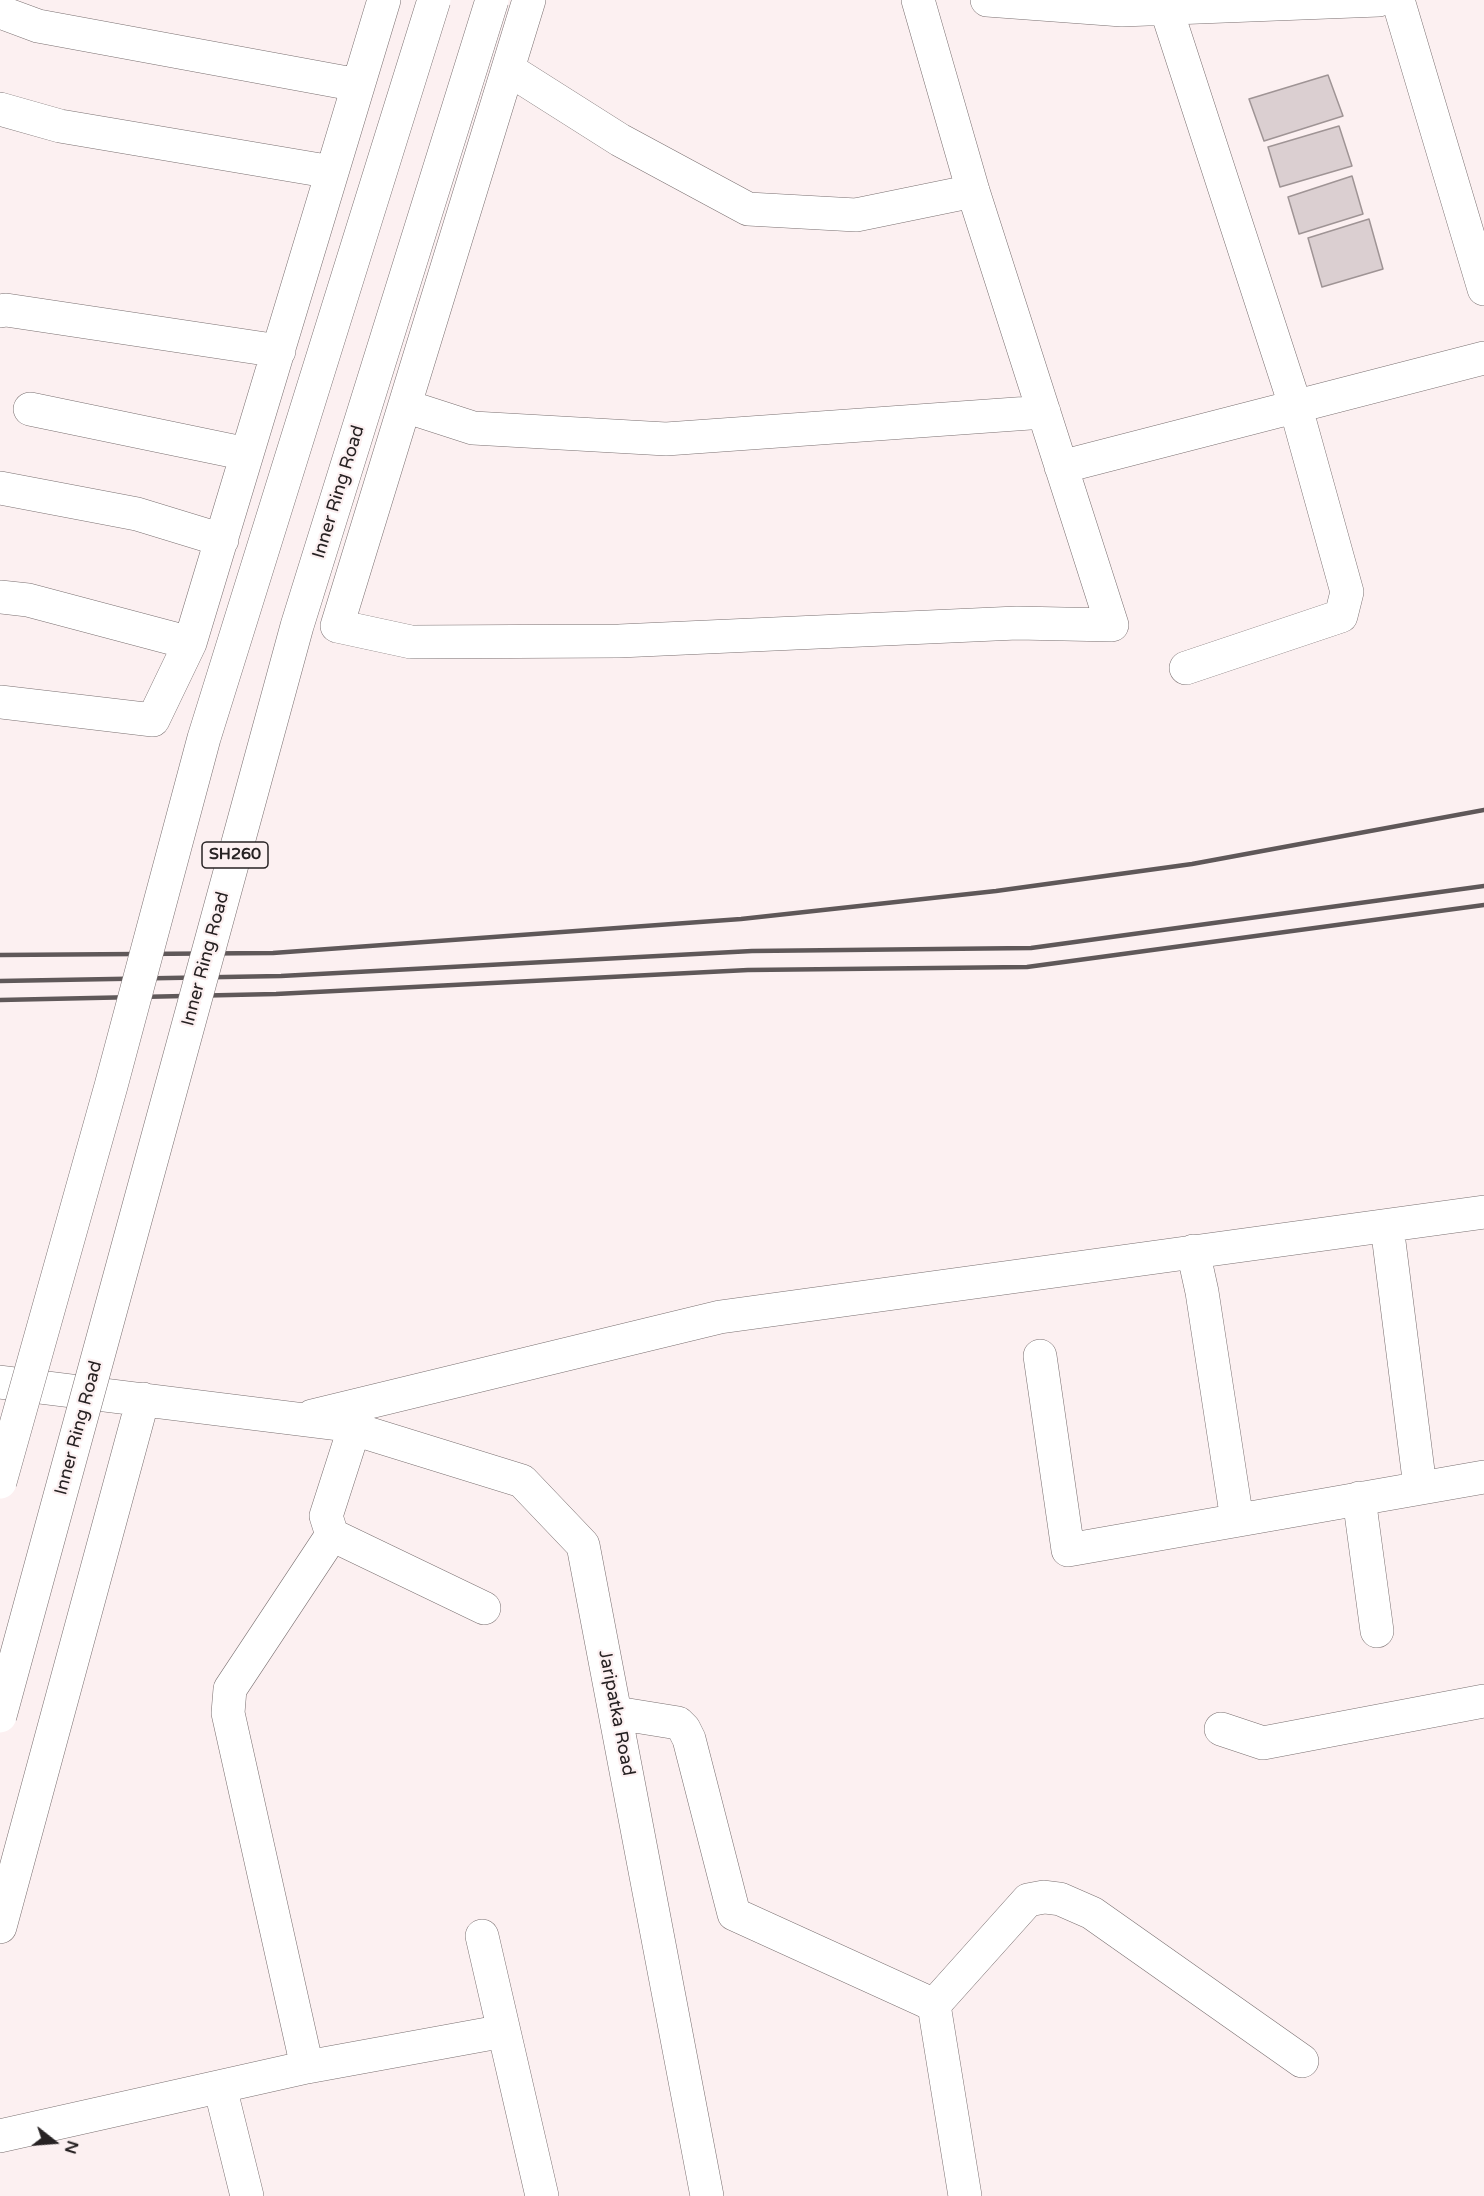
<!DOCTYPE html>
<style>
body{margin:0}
#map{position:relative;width:1484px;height:2196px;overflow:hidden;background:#fcf0f1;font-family:"Varela Round",sans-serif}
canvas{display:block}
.north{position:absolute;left:24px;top:2112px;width:60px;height:60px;-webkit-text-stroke:4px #fcf0f1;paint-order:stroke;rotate:107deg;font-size:16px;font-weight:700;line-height:24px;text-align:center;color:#272223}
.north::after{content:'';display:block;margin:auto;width:21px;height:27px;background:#272223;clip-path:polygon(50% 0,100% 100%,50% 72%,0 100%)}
</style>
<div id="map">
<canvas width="1484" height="2196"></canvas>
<div class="north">N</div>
</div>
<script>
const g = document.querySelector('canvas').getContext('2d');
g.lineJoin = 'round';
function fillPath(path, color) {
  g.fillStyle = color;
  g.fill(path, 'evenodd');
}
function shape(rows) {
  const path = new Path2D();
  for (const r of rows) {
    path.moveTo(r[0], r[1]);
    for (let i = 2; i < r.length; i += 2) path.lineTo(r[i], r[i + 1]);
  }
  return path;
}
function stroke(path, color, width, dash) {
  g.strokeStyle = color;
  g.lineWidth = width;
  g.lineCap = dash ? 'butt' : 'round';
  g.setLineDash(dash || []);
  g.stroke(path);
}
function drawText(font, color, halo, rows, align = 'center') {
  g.font = font + ' "Varela Round",sans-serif';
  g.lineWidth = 4.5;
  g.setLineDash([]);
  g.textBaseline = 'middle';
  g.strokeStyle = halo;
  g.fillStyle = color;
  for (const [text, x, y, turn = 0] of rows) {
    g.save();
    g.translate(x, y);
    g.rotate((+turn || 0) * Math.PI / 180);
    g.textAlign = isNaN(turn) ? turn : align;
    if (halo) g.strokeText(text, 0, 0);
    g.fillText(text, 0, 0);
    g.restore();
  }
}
const building = shape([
 [1328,75,1343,116,1264,141,1249,99,1328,75],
 [1339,126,1352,166,1280,187,1268,147,1339,126],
 [1352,176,1363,214,1299,234,1288,197,1352,176],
 [1369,219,1383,269,1322,287,1308,238,1369,219]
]);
const minor = shape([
 [529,0,337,626,411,642,619,641,1017,623,1112,625,973,191,918,0],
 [987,0,1122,10,1379,0],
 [1398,0,1484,289],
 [1166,8,1296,408,1347,592,1341,616,1186,668],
 [0,12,38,26,358,85],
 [508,69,620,140,748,209,856,215,973,191],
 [0,109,60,126,332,172],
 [0,311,6,310,279,351],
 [405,406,473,428,666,439,1044,412],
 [30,409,247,454],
 [1061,467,1484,358],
 [0,488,137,514,222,540],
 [0,597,28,600,190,643],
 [0,702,153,720,190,643,384,0],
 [1387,1226,1420,1487],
 [1193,1251,1202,1292,1237,1520],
 [1040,1356,1068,1550,1484,1477],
 [0,1382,338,1424,354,1429,522,1481,583,1545,707,2196],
 [312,1416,720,1317,1484,1212],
 [354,1429,326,1516,332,1535,484,1608],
 [1359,1498,1377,1631],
 [616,1713,678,1723,684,1729,689,1739,734,1914,934,2005,965,2196],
 [1221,1729,1263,1743,1484,1701],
 [0,1927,143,1399],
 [482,1936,542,2196],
 [934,2005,1028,1900,1044,1897,1060,1899,1092,1913,1302,2061],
 [307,2067,228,1713,230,1689,332,1535],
 [220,2087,247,2196],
 [0,2136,307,2067,504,2031]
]);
const rail = shape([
 [0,955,273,953,741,919,996,891,1192,864,1484,810],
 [0,981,281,976,752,951,1031,948,1484,886],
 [0,1000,276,994,748,970,1027,967,1484,905]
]);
const highwayBridge = shape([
 [0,1482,111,1086,204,738,434,0],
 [0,1716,297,626,492,0]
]);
const shields = [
 [235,855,66]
];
const shieldNames = [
 ["SH260",235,855]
];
const streetNames = [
 ["Inner Ring Road",339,492,-73],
 ["Inner Ring Road",206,959,-75],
 ["Inner Ring Road",79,1428,-75],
 ["Jaripatka Road",616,1713,79]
];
fillPath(building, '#dbcfd1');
stroke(building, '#9f9495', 1.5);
stroke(minor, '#7a7071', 34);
stroke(minor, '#fff', 33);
stroke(rail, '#5f5859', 4.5);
stroke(highwayBridge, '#7a7071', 34, []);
stroke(highwayBridge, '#fff', 33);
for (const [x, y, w] of shields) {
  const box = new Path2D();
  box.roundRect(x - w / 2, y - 13, w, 26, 4.5);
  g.fillStyle = '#fcf0f1';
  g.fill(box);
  stroke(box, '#272223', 1.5);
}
drawText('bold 16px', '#272223', null, shieldNames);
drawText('18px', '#272223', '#fcf0f1', streetNames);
</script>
